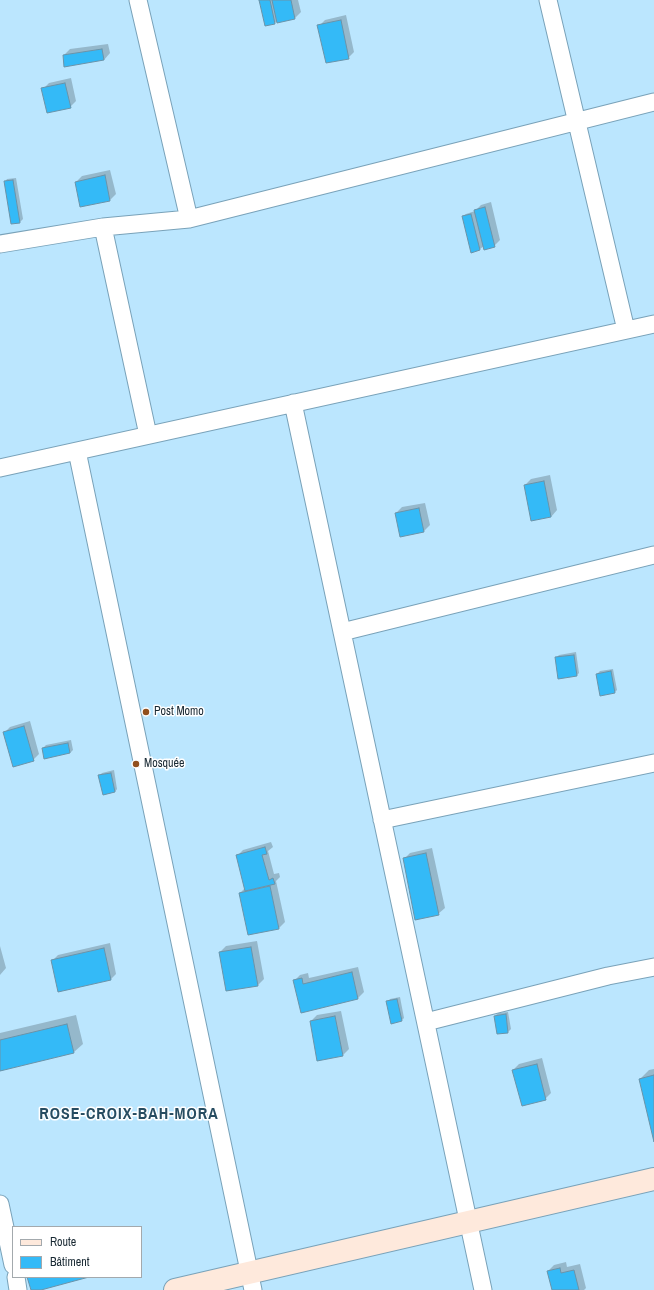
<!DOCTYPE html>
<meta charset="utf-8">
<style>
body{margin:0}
#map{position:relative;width:654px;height:1290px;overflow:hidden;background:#bbe6fe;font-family:"Archivo Narrow",sans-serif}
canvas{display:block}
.legend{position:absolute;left:12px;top:1226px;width:130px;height:52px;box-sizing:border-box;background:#fff;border:1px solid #a3a9ad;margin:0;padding:5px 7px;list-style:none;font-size:12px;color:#192933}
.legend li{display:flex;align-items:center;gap:8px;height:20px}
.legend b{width:20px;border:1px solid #a3a9ad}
</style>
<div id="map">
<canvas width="654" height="1290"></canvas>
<ul class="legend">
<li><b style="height:5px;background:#fee9dc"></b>Route</li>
<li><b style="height:11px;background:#34baf7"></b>Bâtiment</li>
</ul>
</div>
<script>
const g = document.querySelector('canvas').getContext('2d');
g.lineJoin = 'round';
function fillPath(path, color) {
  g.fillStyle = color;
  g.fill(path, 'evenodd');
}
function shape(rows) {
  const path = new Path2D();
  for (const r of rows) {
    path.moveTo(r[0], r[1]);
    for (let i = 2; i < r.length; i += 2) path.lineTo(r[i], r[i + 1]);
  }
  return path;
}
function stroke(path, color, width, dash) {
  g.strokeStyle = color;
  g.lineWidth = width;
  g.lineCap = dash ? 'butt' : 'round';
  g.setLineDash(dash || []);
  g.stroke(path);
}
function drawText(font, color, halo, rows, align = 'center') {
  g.font = font + ' "Archivo Narrow",sans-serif';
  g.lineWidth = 3;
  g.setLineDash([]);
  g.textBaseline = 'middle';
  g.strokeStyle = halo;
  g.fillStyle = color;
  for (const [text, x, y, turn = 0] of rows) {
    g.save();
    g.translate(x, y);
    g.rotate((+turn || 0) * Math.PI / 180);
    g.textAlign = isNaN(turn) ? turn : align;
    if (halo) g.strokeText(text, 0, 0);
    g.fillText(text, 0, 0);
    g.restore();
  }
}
const shadow = shape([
 [260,0,298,0,301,12,295,18,278,20,275,23],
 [346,15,354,52,348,58,319,26,325,20],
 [108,44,110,53,104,60,64,55,70,49],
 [71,78,76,101,70,107,43,89,49,83],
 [110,170,116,194,110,200,76,182,82,176],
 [16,178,23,219,20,222,11,223,5,182,7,179],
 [491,202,500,240,494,246,484,246,480,249,472,251,463,216,466,214,475,211,481,205],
 [550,475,557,510,551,517,525,485,531,479],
 [425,503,430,525,424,531,396,513,402,507],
 [576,652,579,673,576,676,556,658,559,655],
 [613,669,617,690,615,692,597,674,600,671],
 [30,721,39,754,33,760,4,733,10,727],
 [71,740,73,750,70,753,43,748,46,745],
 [114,770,117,789,115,792,99,776,102,773],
 [271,842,273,847,268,851,274,874,279,873,280,877,276,881,285,922,279,928,249,934,240,893,245,888,237,856,243,850],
 [432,848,445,908,438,914,404,859,410,853],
 [257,941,264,979,258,985,220,952,226,946],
 [110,943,116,974,110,980,52,961,58,955],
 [0,946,6,968,0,975],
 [358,967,364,992,358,998,302,1012,294,981,300,975,308,973,309,978],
 [400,997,404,1018,402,1020,388,1002,390,999],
 [341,1011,349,1049,343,1055,311,1021,317,1015],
 [508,1012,511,1029,508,1032,495,1016,498,1013],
 [76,1015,83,1044,74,1052,0,1070,0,1033],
 [542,1058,551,1093,545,1099,513,1070,519,1064],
 [654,1069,654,1138,640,1079,649,1070],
 [566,1262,567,1267,580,1264,586,1288,584,1290,553,1290,548,1271,554,1265]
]);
const building = shape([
 [259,0,270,0,275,24,265,26,259,0],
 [272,0,291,0,295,19,277,23,272,0],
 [341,20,349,59,326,63,317,25,341,20],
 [102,49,104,60,64,67,63,55,102,49],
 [65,83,71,108,47,113,41,88,65,83],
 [105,175,110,201,80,207,75,182,105,175],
 [13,180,20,223,11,224,4,181,13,180],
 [485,207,495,247,484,250,474,210,485,207],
 [471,214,480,250,471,253,462,216,471,214],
 [544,481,551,517,531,521,524,485,544,481],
 [419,508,424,532,400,537,395,513,419,508],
 [574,655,577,676,558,679,555,657,574,655],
 [611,671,615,693,600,696,596,674,611,671],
 [24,726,34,761,13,767,3,732,24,726],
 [68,743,70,753,44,759,42,748,68,743],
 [111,773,115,792,103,795,98,775,111,773],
 [265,847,267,854,262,855,269,880,273,878,275,884,245,891,236,855,265,847],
 [426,853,439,915,415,920,403,858,426,853],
 [270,886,279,929,248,935,239,893,270,886],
 [251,947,258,986,226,991,219,952,251,947],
 [104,948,111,980,58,992,51,960,104,948],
 [352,972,358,999,301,1013,293,980,302,978,303,984,352,972],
 [397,999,402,1021,391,1024,386,1001,397,999],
 [506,1014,508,1033,497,1034,494,1016,506,1014],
 [335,1016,343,1056,317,1061,310,1021,335,1016],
 [67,1024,74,1053,0,1071,0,1040,67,1024],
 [537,1064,546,1100,522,1106,512,1070,537,1064],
 [654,1075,654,1142,639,1079,654,1075],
 [560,1268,561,1273,574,1270,579,1290,552,1290,547,1271,560,1268],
 [27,1277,89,1277,41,1290,31,1290,27,1277]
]);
const street = shape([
 [138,0,189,219],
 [548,0,626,330],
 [103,227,148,435],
 [0,244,103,227,189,219,654,102],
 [293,403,483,1290],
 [77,451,253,1290],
 [0,468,654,324],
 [342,632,654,555],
 [382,820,654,763],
 [426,1022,608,976,654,967],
 [0,1204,13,1265],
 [16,1277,18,1290]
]);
const secondary = shape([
 [175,1290,654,1179]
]);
const markers = [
 [146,712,4,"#914f1d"],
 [136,764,4,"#914f1d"]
];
const poiNames = [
 ["Post Momo",154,712],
 ["Mosquée",144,764]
];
const districtNames = [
 ["ROSE-CROIX-BAH-MORA",129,1115]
];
fillPath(shadow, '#0003');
fillPath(building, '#34baf7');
stroke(building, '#6a93a9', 1);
stroke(street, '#79a2b9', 19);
stroke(secondary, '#79a2b9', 24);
stroke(street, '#fff', 17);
stroke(secondary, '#fee9dc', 22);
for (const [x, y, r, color] of markers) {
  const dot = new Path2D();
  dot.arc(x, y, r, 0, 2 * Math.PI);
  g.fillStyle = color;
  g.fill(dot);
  stroke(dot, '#fff', 1.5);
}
drawText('12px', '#192933', '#fff', poiNames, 'left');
g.letterSpacing = '1px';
drawText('bold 16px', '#264c61', '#fff', districtNames);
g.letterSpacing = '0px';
</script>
